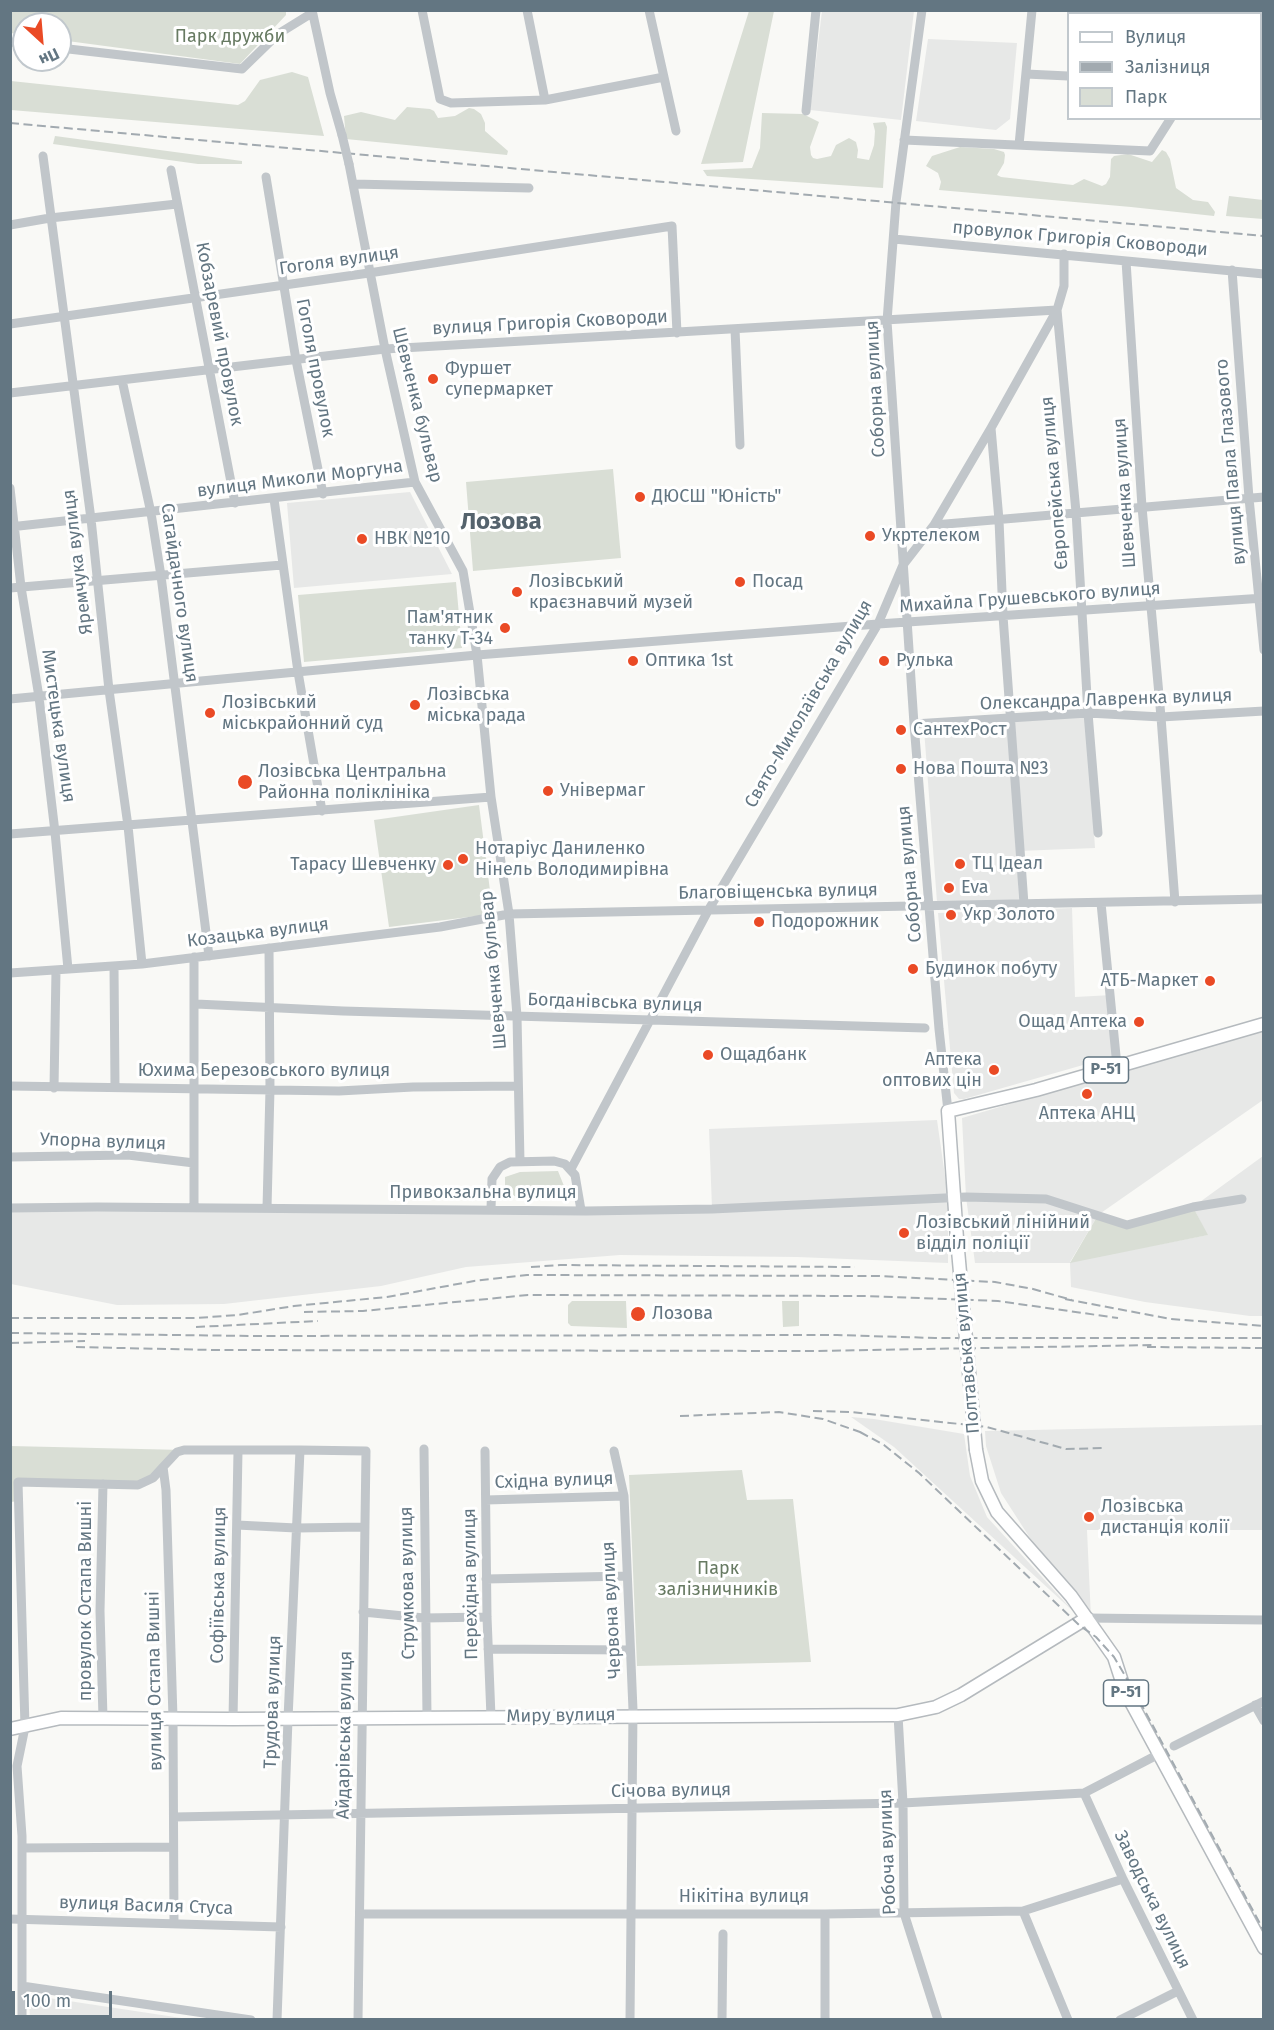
<!DOCTYPE html>
<meta charset="utf-8">
<style>
body{margin:0}
#map{position:relative;width:1274px;height:2030px;overflow:hidden;background:#f9f9f6;font-family:"Fira Sans",sans-serif}
canvas{display:block}
.frame{position:absolute;inset:0;border:12px solid #637682;pointer-events:none}
.legend{position:absolute;left:1067px;top:12px;width:195px;height:108px;box-sizing:border-box;background:#fff;border:2px solid #c1c8cd;margin:0;padding:8px 10px;list-style:none;font-size:18px;color:#637682}
.legend li{display:flex;align-items:center;gap:12px;height:30px}
.legend b{width:30px;border:2px solid #c1c8cd}
.north{position:absolute;left:12px;top:12px;width:60px;height:60px;box-sizing:border-box;background:#fff;border:2px solid #c1c8cd;border-radius:50%;rotate:154deg;font-size:16px;font-weight:700;line-height:24px;text-align:center;color:#637682}
.north::after{content:'';display:block;margin:auto;width:21px;height:27px;background:#ea4a25;clip-path:polygon(50% 0,100% 100%,50% 72%,0 100%)}
.scale{position:absolute;left:12px;top:1991px;width:100px;height:27px;box-sizing:border-box;border:3px solid #637682;border-top:0;padding-left:8px;font-size:18px;line-height:21px;white-space:nowrap;color:#637682;-webkit-text-stroke:4px #fff;paint-order:stroke}
</style>
<div id="map">
<canvas width="1274" height="2030"></canvas>
<div class="frame"></div>
<ul class="legend">
<li><b style="height:8px;background:#fff"></b>Вулиця</li>
<li><b style="height:8px;background:#a2aab0"></b>Залізниця</li>
<li><b style="height:16px;background:#d9ded5"></b>Парк</li>
</ul>
<div class="north">Пн</div>
<div class="scale">100 m</div>
</div>
<script>
const g = document.querySelector('canvas').getContext('2d');
g.lineJoin = 'round';
function fillPath(path, color) {
  g.fillStyle = color;
  g.fill(path, 'evenodd');
}
function shape(rows) {
  const path = new Path2D();
  for (const r of rows) {
    path.moveTo(r[0], r[1]);
    for (let i = 2; i < r.length; i += 2) path.lineTo(r[i], r[i + 1]);
  }
  return path;
}
function stroke(path, color, width, dash) {
  g.strokeStyle = color;
  g.lineWidth = width;
  g.lineCap = dash ? 'butt' : 'round';
  g.setLineDash(dash || []);
  g.stroke(path);
}
function drawText(font, color, halo, rows, align = 'center') {
  g.font = font + ' "Fira Sans",sans-serif';
  g.lineWidth = 6;
  g.setLineDash([]);
  g.textBaseline = 'middle';
  g.strokeStyle = halo;
  g.fillStyle = color;
  for (const [text, x, y, turn = 0] of rows) {
    g.save();
    g.translate(x, y);
    g.rotate((+turn || 0) * Math.PI / 180);
    g.textAlign = isNaN(turn) ? turn : align;
    if (halo) g.strokeText(text, 0, 0);
    g.fillText(text, 0, 0);
    g.restore();
  }
}
const built = shape([
 [822,11,914,11,901,120,810,110],
 [928,39,1017,43,1010,119,996,130,916,121],
 [410,492,452,574,294,588,287,503],
 [1086,715,1095,848,1018,851,1019,901,937,902,924,729],
 [1072,908,1075,997,1112,995,1118,1055,964,1099,959,1099,954,1093,938,913],
 [1263,1030,1263,1100,1098,1215,1070,1262,1207,1235,1193,1207,1263,1156,1263,1316,1250,1316,1145,1302,1071,1287,1070,1263,975,1263,966,1197,962,1118],
 [937,1120,948,1197,948,1263,797,1257,620,1255,466,1267,381,1286,224,1304,117,1305,11,1284,10,1208,712,1208,709,1129],
 [851,1417,874,1419,964,1434,970,1476,987,1517,1074,1612,894,1447],
 [1263,1425,1263,1530,1087,1530,1091,1618,1030,1538,1001,1493,986,1446,985,1431],
 [29,1995,188,2019,30,2019]
]);
const green = shape([
 [10,11,286,11,286,15,240,64,60,40,60,24,24,24,24,35,11,33],
 [749,11,774,11,743,162,701,164],
 [292,72,308,77,324,136,11,110,11,81,238,105,245,101,260,80],
 [407,107,430,109,434,111,438,118,455,116,469,108,474,109,481,114,485,123,485,131,508,151,507,155,346,139,344,116,361,112,395,120],
 [762,113,803,114,819,122,810,147,811,155,813,158,817,159,831,156,836,145,849,138,856,142,858,150,857,158,869,160,874,145,875,131,873,123,885,122,887,127,883,188,707,176,703,170,752,168,760,148],
 [55,136,242,161,242,164,198,164,53,144],
 [960,147,994,149,1004,152,1005,155,1004,163,997,175,1001,177,1073,185,1084,179,1102,186,1106,184,1110,177,1111,159,1114,156,1128,154,1152,162,1162,150,1166,152,1170,159,1176,188,1193,200,1208,202,1215,212,1214,216,1131,207,939,190,941,182,938,173,926,166,932,156],
 [1229,196,1263,200,1263,219,1226,216],
 [613,469,621,558,473,571,466,482],
 [456,582,462,648,304,662,298,595],
 [479,805,493,914,389,927,374,820],
 [558,1171,564,1186,555,1195,519,1198,505,1192,505,1177,520,1172],
 [1193,1207,1208,1235,1070,1263,1098,1215,1127,1225],
 [572,1301,626,1301,627,1328,571,1326,568,1323,568,1305],
 [782,1301,799,1301,799,1326,783,1327],
 [10,1446,184,1450,147,1482,19,1482,18,1501,11,1502],
 [742,1470,747,1500,793,1499,811,1662,637,1666,629,1475]
]);
const minor = shape([
 [312,10,330,93,342,135],
 [422,10,440,99,451,103,545,100,664,77],
 [527,10,545,100],
 [649,10,676,131],
 [922,10,896,202,887,321,914,724,939,1029,948,1111],
 [1232,14,1234,10],
 [10,42,24,43],
 [60,48,242,69,278,34,312,13],
 [1026,74,1068,76],
 [1260,87,1264,87],
 [806,111,816,10],
 [904,140,1150,151,1171,118],
 [1019,145,1032,10],
 [43,156,91,519,109,690,128,826,142,964],
 [349,164,385,349,415,482,463,571,477,655,491,797,509,914,517,1016,520,1162],
 [171,170,235,503],
 [266,177,296,360,323,494],
 [353,184,529,188],
 [10,225,50,218,177,204],
 [894,239,1264,274],
 [1126,261,1142,507,1161,717,1175,902],
 [1232,270,1249,498,1264,650],
 [10,324,369,273,672,226,677,333],
 [735,329,740,445],
 [122,380,151,513,161,576,209,956],
 [10,393,385,349,1057,310,1076,512,1088,713,1098,833],
 [991,428,999,520,1003,616,1024,904],
 [10,488,21,587,39,697,55,832,68,969],
 [274,499,298,672,322,811],
 [934,525,1264,497],
 [10,527,415,482],
 [10,588,282,565],
 [10,699,477,655,878,624,1264,598],
 [914,724,1088,713,1161,717,1264,711],
 [10,834,491,797],
 [1101,903,1117,1066],
 [114,966,115,1087],
 [10,973,142,964,440,927,509,914,1264,899],
 [196,1004,343,1011,925,1028],
 [10,1086,339,1091,413,1087,518,1086],
 [54,1088,56,970],
 [10,1157,128,1155,194,1163],
 [571,1169,709,909,878,624,903,565,934,525,991,428,1057,310,1064,286,1064,254],
 [194,1207,194,957],
 [10,1208,97,1207,586,1211,712,1209,966,1197,1046,1199,1127,1225,1193,1207,1242,1199],
 [267,1208,270,1089,269,948],
 [491,1209,492,1179,500,1167,510,1162,554,1161,565,1164,575,1175,581,1210],
 [424,1449,427,1717],
 [485,1451,487,1617,491,1717],
 [614,1451,624,1496,633,1710,630,2020],
 [486,1500,624,1496],
 [237,1525,296,1528,365,1527],
 [486,1579,627,1576],
 [363,1612,424,1618,487,1617],
 [1087,1618,1264,1620],
 [488,1649,630,1650],
 [1255,1705,1264,1721],
 [898,1715,903,1803,904,1913,938,2020],
 [103,1718,100,1611,103,1484],
 [233,1719,238,1451],
 [1174,1746,1264,1701],
 [1084,1793,1123,1879,1193,2020],
 [174,1817,903,1803,1084,1793,1159,1754],
 [22,1848,173,1847],
 [1023,1911,1068,2020],
 [360,1914,825,1914,1023,1911,1123,1879],
 [825,1914,825,2020],
 [10,1919,281,1927],
 [174,1923,173,1718,166,1490,163,1467,177,1452,184,1450,300,1450],
 [22,1986,251,2020],
 [22,2020,22,1836,17,1766,25,1727,18,1482,138,1485,153,1478,163,1467],
 [277,2020,288,1719,300,1450,366,1451,358,2020],
 [722,2020,723,1934],
 [1120,2020,1178,1991]
]);
const major = shape([
 [957,1239,948,1111,1036,1090,1264,1024],
 [976,1450,982,1481,997,1512,1071,1596,1114,1657,1125,1691,1264,1948],
 [10,1729,61,1718,233,1719,898,1715,936,1707,961,1695,1087,1618]
]);
const rail = shape([
 [10,123,1264,236],
 [531,1267,560,1265,855,1267],
 [1065,1299,1171,1319,1264,1326],
 [304,1312,363,1311,528,1295,866,1296,998,1301,1118,1318],
 [10,1318,196,1318,238,1315,294,1306,387,1297,474,1281,527,1275,879,1276,995,1282,1033,1289,1072,1300],
 [196,1327,318,1321],
 [10,1333,256,1336,837,1335,935,1338,1264,1338],
 [10,1343,85,1341],
 [76,1347,213,1350,815,1351,1153,1345],
 [1147,1347,1264,1348],
 [813,1411,851,1412,987,1427,1066,1449,1106,1448],
 [680,1416,779,1412,823,1419,860,1432,865,1435],
 [860,1432,884,1445,919,1473,1079,1625,1096,1637,1114,1657,1133,1689,1264,1931]
]);
const minorBridge = shape([
 [342,135,349,164]
]);
const majorBridge = shape([
 [957,1239,976,1450]
]);
const markers = [
 [433,379,6,"#ea4a25"],
 [640,497,6,"#ea4a25"],
 [870,536,6,"#ea4a25"],
 [362,539,6,"#ea4a25"],
 [740,582,6,"#ea4a25"],
 [517,592,6,"#ea4a25"],
 [505,628,6,"#ea4a25"],
 [633,661,6,"#ea4a25"],
 [884,661,6,"#ea4a25"],
 [415,705,6,"#ea4a25"],
 [210,713,6,"#ea4a25"],
 [901,730,6,"#ea4a25"],
 [901,769,6,"#ea4a25"],
 [245,782,8,"#ea4a25"],
 [548,791,6,"#ea4a25"],
 [463,859,6,"#ea4a25"],
 [960,864,6,"#ea4a25"],
 [448,865,6,"#ea4a25"],
 [949,888,6,"#ea4a25"],
 [951,915,6,"#ea4a25"],
 [759,922,6,"#ea4a25"],
 [913,969,6,"#ea4a25"],
 [1210,981,6,"#ea4a25"],
 [1139,1022,6,"#ea4a25"],
 [708,1055,6,"#ea4a25"],
 [994,1070,6,"#ea4a25"],
 [1087,1094,6,"#ea4a25"],
 [904,1233,6,"#ea4a25"],
 [638,1314,8,"#ea4a25"],
 [1089,1517,6,"#ea4a25"]
];
const shields = [
 [1106,1070,45],
 [1126,1693,45]
];
const shieldNames = [
 ["Р-51",1106,1070],
 ["Р-51",1126,1693]
];
const parkNames = [
 ["Парк дружби",230,37],
 ["Парк",718,1569],
 ["залізничників",718,1590]
];
const streetNames = [
 ["провулок Григорія Сковороди",1080,239,5],
 ["Гоголя вулиця",339,261,-8],
 ["вулиця Григорія Сковороди",550,323,-3],
 ["Кобзаревий провулок",219,334,79],
 ["Гоголя провулок",315,368,79],
 ["Соборна вулиця",876,389,-93],
 ["Шевченка бульвар",417,405,76],
 ["вулиця Павла Глазового",1231,462,-95],
 ["вулиця Миколи Моргуна",300,479,-7],
 ["Європейська вулиця",1055,483,-95],
 ["Шевченка вулиця",1125,493,-94],
 ["Яремчука вулиця",78,562,-97],
 ["Сагайдачного вулиця",179,593,82],
 ["Михайла Грушевського вулиця",1030,598,-4],
 ["Олександра Лавренка вулиця",1106,700,-2],
 ["Свято-Миколаївська вулиця",809,704,-60],
 ["Мистецька вулиця",58,726,82],
 ["Соборна вулиця",910,874,-95],
 ["Благовіщенська вулиця",778,892,-1],
 ["Козацька вулиця",258,933,-7],
 ["Шевченка бульвар",494,970,-95],
 ["Богданівська вулиця",615,1003,2],
 ["Юхима Березовського вулиця",264,1071],
 ["Упорна вулиця",103,1142,2],
 ["Привокзальна вулиця",483,1193],
 ["Полтавська вулиця",967,1353,-95],
 ["Східна вулиця",554,1481,-2],
 ["Струмкова вулиця",408,1583,-91],
 ["Перехідна вулиця",471,1584,-91],
 ["Софіївська вулиця",219,1585,-89],
 ["провулок Остапа Вишні",86,1601,-90],
 ["Червона вулиця",612,1610,-93],
 ["вулиця Остапа Вишні",155,1681,-91],
 ["Трудова вулиця",273,1702,-88],
 ["Миру вулиця",561,1716,-1],
 ["Айдарівська вулиця",345,1735,-89],
 ["Січова вулиця",671,1791,-1],
 ["Робоча вулиця",888,1852,-92],
 ["Нікітіна вулиця",744,1897],
 ["Заводська вулиця",1152,1900,64],
 ["вулиця Василя Стуса",146,1906,2]
];
const poiNames = [
 ["Фуршет",445,369],
 ["супермаркет",445,390],
 ["ДЮСШ \"Юність\"",652,497],
 ["Укртелеком",882,536],
 ["НВК №10",374,539],
 ["Лозівський",529,582],
 ["краєзнавчий музей",529,603],
 ["Посад",752,582],
 ["Пам'ятник",493,618,"right"],
 ["танку Т-34",493,639,"right"],
 ["Оптика 1st",645,661],
 ["Рулька",896,661],
 ["Лозівська",427,695],
 ["міська рада",427,716],
 ["Лозівський",222,703],
 ["міськрайонний суд",222,724],
 ["СантехРост",913,730],
 ["Нова Пошта №3",913,769],
 ["Лозівська Центральна",258,772],
 ["Районна поліклініка",258,793],
 ["Універмаг",560,791],
 ["Нотаріус Даниленко",475,849],
 ["Нінель Володимирівна",475,870],
 ["ТЦ Ідеал",972,864],
 ["Тарасу Шевченку",436,865,"right"],
 ["Eva",961,888],
 ["Укр Золото",963,915],
 ["Подорожник",771,922],
 ["Будинок побуту",925,969],
 ["АТБ-Маркет",1198,981,"right"],
 ["Ощад Аптека",1127,1022,"right"],
 ["Ощадбанк",720,1055],
 ["Аптека",982,1060,"right"],
 ["оптових цін",982,1081,"right"],
 ["Аптека АНЦ",1087,1114,"center"],
 ["Лозівський лінійний",916,1223],
 ["відділ поліції",916,1244],
 ["Лозова",652,1314],
 ["Лозівська",1101,1507],
 ["дистанція колії",1101,1528]
];
const districtNames = [
 ["Лозова",501,522]
];
fillPath(built, '#e7e8e7');
fillPath(green, '#d9ded5');
stroke(major, '#b5babe', 15);
stroke(minor, '#c1c6ca', 9);
stroke(major, '#fff', 12);
stroke(rail, '#a2aab0', 2, [9, 4.5]);
stroke(majorBridge, '#b5babe', 15, []);
stroke(minorBridge, '#c1c6ca', 9);
stroke(majorBridge, '#fff', 12);
for (const [x, y, r, color] of markers) {
  const dot = new Path2D();
  dot.arc(x, y, r, 0, 2 * Math.PI);
  g.fillStyle = color;
  g.fill(dot);
  stroke(dot, '#fff', 2);
}
for (const [x, y, w] of shields) {
  const box = new Path2D();
  box.roundRect(x - w / 2, y - 13, w, 26, 4.5);
  g.fillStyle = '#fff';
  g.fill(box);
  stroke(box, '#637682', 1.5);
}
drawText('bold 16px', '#637682', null, shieldNames);
drawText('18px', '#677a62', '#fff', parkNames);
drawText('18px', '#637682', '#fff', streetNames);
drawText('18px', '#637682', '#fff', poiNames, 'left');
drawText('bold 24px', '#55636d', '#fff', districtNames);
</script>
